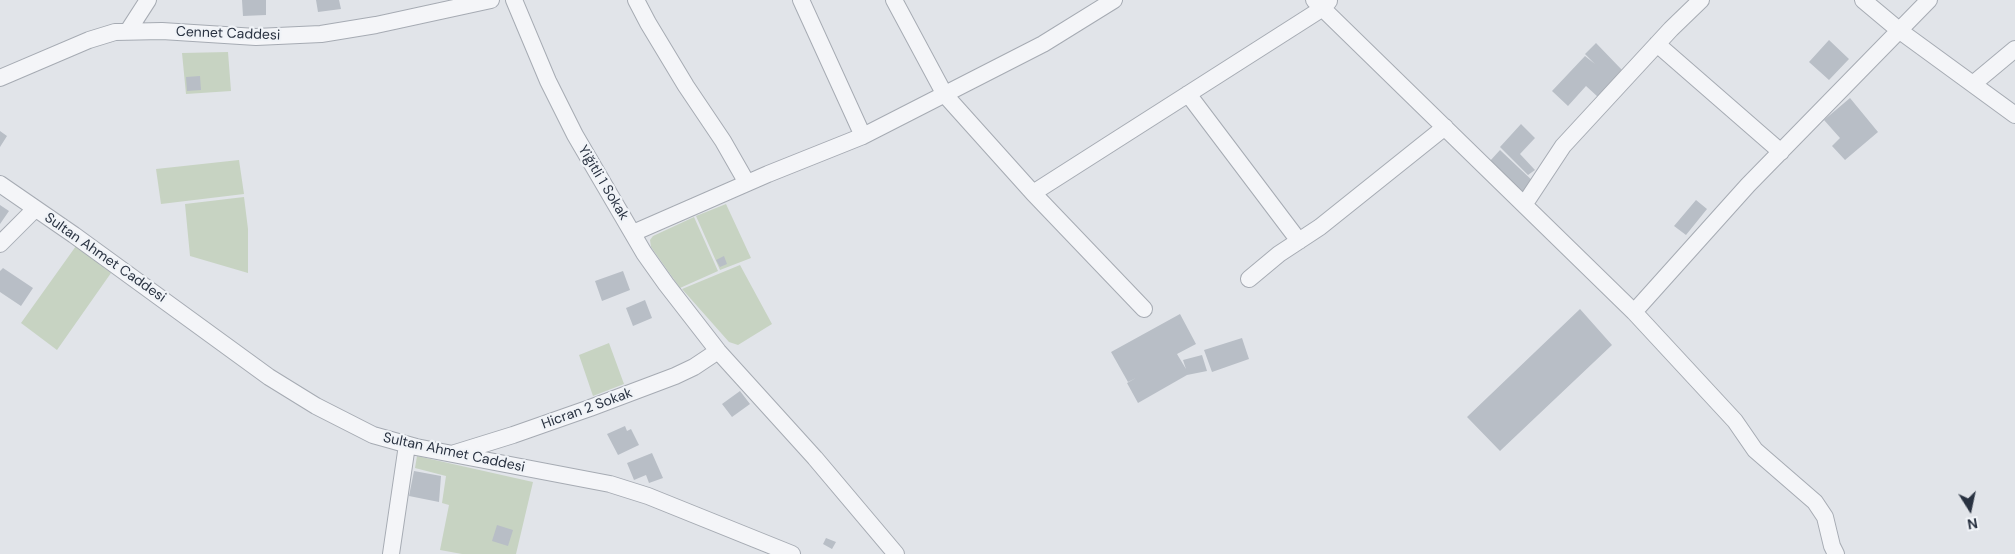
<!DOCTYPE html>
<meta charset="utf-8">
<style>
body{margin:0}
#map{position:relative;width:2015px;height:554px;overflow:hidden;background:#e1e4e9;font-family:"DM Sans",sans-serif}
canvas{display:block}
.north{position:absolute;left:1945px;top:484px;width:50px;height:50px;-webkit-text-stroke:4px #f0f3f7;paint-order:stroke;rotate:170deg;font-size:14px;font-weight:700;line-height:20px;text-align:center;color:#293241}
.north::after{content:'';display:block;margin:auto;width:18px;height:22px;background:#293241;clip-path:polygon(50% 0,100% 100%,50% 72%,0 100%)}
</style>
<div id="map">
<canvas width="2015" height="554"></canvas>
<div class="north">N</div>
</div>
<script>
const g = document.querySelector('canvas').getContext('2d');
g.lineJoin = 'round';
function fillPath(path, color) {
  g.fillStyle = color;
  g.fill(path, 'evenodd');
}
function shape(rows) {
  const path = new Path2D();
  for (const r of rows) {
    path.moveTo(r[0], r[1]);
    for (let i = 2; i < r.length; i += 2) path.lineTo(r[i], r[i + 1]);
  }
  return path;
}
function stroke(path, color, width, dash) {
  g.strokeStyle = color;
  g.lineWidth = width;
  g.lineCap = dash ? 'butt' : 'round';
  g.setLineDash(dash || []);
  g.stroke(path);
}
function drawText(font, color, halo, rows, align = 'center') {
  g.font = font + ' "DM Sans",sans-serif';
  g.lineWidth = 4.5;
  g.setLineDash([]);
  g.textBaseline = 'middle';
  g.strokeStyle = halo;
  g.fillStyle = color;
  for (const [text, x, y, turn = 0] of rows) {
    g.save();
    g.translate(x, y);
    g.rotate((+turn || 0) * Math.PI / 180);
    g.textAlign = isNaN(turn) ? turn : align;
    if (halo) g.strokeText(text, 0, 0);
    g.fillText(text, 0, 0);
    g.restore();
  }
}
const green = shape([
 [228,52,231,91,186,94,182,53],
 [239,160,244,194,161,204,156,169],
 [244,197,248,229,248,273,190,256,185,204],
 [726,204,751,258,720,270,696,216],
 [694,217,718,271,680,288,651,247,650,240,653,236],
 [76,246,111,273,57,350,21,323],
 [740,265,772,324,738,345,729,342,682,289],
 [609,343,624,384,593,396,579,355],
 [417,456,533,482,516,554,462,554,440,550,449,505,442,503,446,476,415,468]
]);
const building = shape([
 [242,0,266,0,266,15,243,16],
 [316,0,339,0,341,9,318,12],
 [1829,40,1849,59,1829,80,1809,62],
 [1596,43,1622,70,1598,97,1586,86,1568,106,1552,91,1585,56,1595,64,1585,54],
 [200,76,201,90,187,91,186,77],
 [1850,98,1878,132,1845,160,1832,146,1840,138,1824,120],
 [1521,124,1535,138,1520,154,1535,170,1528,175,1500,147],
 [0,131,7,136,0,147],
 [1500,150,1537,185,1526,196,1490,161],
 [1696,200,1707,209,1686,235,1674,226],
 [0,205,9,211,0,224],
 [724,256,727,264,720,267,716,260],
 [3,268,33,288,21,306,0,292,0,271],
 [623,271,630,290,602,301,595,281],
 [645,300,652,318,633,326,626,308],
 [1580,309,1612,345,1500,451,1467,417],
 [1180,314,1196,344,1177,354,1186,369,1183,360,1202,355,1207,371,1187,375,1138,403,1127,383,1136,378,1128,382,1111,352],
 [1242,338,1249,359,1212,372,1204,350],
 [740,391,750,404,732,417,722,404],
 [625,426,627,431,631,429,639,445,618,455,607,434],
 [652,453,663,478,649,483,646,475,634,480,627,463],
 [414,471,441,476,439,502,409,496],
 [497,525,513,530,508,546,492,541],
 [826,538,836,542,832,549,823,544]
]);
const minor = shape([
 [514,0,548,81,575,135,644,253,666,284,718,351,815,458,896,554],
 [636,0,648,23,686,86,723,141,747,183],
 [801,0,863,136],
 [894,0,945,95,1033,193,1144,309],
 [1314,0,1634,312,1735,421,1755,450,1815,502,1825,517,1832,546,1836,554],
 [1863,0,1900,31,2015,115],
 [128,31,148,0],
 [1657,44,1781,152],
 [0,78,89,40,115,32,162,31,256,37,321,34,376,25,491,0],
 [1973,84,2015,49],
 [1188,94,1299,241],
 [0,184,74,235,269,377,316,406,373,435,416,447,610,484,648,496,792,554],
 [1033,193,1323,8,1329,1],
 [1524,205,1563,146,1671,29,1701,0],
 [633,233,768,174,863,136,1043,44,1114,0],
 [0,244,35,209],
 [1249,279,1279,254,1320,227,1445,127],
 [1634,312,1748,185,1929,0],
 [455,453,513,435,590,408,675,376,694,367,718,351],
 [391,554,407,445]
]);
const streetNames = [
 ["Cennet Caddesi",228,34,2],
 ["Yiğitli 1 Sokak",603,183,59],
 ["Sultan Ahmet Caddesi",105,258,35],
 ["Hicran 2 Sokak",587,409,-20],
 ["Sultan Ahmet Caddesi",454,453,12]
];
fillPath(green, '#c7d3c2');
fillPath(building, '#b8bec6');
stroke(minor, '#a6abb3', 18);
stroke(minor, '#f4f5f8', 16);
drawText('14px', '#293241', '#f0f3f7', streetNames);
</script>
